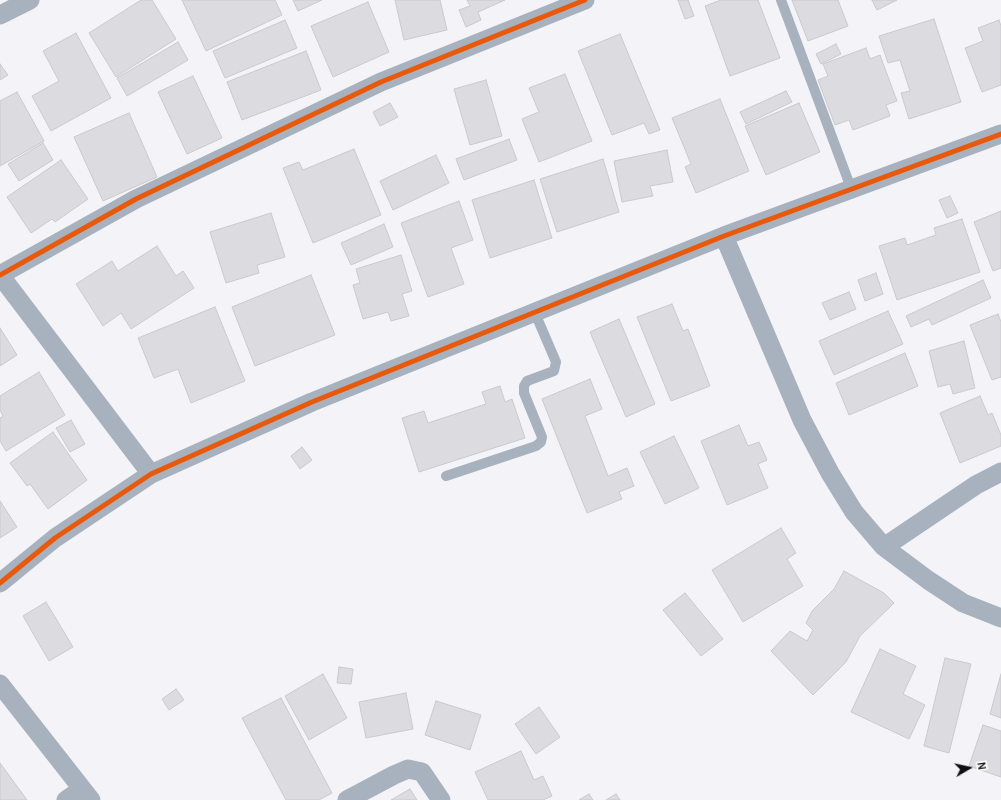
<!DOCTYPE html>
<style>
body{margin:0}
#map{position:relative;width:1001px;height:800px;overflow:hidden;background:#f3f3f8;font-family:Karla,sans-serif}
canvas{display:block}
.north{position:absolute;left:949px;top:748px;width:40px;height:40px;-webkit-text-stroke:3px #fff;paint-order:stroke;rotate:81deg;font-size:11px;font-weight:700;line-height:16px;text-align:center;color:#0f0f12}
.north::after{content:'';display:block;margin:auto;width:14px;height:18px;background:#0f0f12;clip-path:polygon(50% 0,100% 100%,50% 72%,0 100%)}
</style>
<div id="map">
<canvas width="1001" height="800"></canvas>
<div class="north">N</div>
</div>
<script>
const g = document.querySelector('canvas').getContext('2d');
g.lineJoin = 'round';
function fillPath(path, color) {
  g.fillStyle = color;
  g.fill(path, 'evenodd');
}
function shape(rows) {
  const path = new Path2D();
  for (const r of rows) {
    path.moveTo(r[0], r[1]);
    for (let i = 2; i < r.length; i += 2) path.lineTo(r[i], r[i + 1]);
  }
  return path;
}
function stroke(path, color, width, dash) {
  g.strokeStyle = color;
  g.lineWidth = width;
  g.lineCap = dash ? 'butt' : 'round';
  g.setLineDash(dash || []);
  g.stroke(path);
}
const building = shape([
 [141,0,152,0,176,39,116,77,89,33,141,0],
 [182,0,275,0,282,15,206,51,182,0],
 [293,0,322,0,298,11,293,0],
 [395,0,440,0,447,30,404,40,395,0],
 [467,0,505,0,478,12,481,20,466,27,459,10,470,6,467,0],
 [678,0,688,0,694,16,685,19,678,0],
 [721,0,758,0,780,58,730,76,705,6,721,0],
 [792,0,838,0,848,26,808,41,792,0],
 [872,0,897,0,877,10,872,0],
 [368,2,389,52,333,77,311,26,368,2],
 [934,19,961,102,909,119,901,93,910,91,900,60,888,63,879,36,934,19],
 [285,20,297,48,225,78,213,51,285,20],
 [999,20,1001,26,1001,85,982,92,965,48,983,41,978,28,999,20],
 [76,33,111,98,51,131,32,96,59,81,43,51,76,33],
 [620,34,660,130,649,134,644,123,612,135,578,51,620,34],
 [178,42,188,60,127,96,117,78,178,42],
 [836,44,841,54,821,64,816,54,836,44],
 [866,48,870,59,880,55,897,101,886,105,890,116,853,130,849,120,835,125,818,80,828,76,823,64,866,48],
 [306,51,321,90,242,120,227,82,306,51],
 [0,64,8,75,0,80,0,64],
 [565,74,592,141,539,162,522,119,539,112,529,88,565,74],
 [193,76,222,138,187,154,158,92,193,76],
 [486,80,502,136,470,145,454,89,486,80],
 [786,91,792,102,746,124,740,112,786,91],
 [17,92,44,141,0,166,0,101,17,92],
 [720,99,749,171,696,193,685,167,691,164,672,118,720,99],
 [390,103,398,117,380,126,373,112,390,103],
 [799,103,820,152,766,175,745,126,799,103],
 [129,113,157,177,103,201,74,137,129,113],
 [509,139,517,160,464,180,456,159,509,139],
 [43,143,53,160,19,181,8,164,43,143],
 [354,149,381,215,313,243,283,168,299,162,303,170,354,149],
 [667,150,673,182,650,186,653,196,622,202,614,161,667,150],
 [436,155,449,183,393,210,380,181,436,155],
 [603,159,619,212,557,232,540,179,603,159],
 [61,160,88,199,55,222,52,219,31,233,7,197,61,160],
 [534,180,552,238,490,258,472,200,534,180],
 [950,196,958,213,947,218,939,200,950,196],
 [459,201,473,240,451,248,464,284,428,297,401,223,459,201],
 [1001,211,1001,268,993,271,974,222,1001,211],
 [271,213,285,257,257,265,259,273,226,283,210,232,271,213],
 [962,219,980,272,897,300,879,246,905,238,907,245,936,235,934,228,962,219],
 [384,224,393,247,351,265,341,243,384,224],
 [157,246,176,276,183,271,194,288,131,329,121,313,103,326,76,284,112,261,118,271,157,246],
 [401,255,412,291,402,294,409,316,391,321,388,312,363,319,353,285,360,283,356,269,401,255],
 [876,273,883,294,865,301,858,280,876,273],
 [311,275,335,335,255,366,232,307,311,275],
 [983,280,991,298,932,325,929,319,911,327,906,316,983,280],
 [849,292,856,309,830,320,822,303,849,292],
 [672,304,683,331,688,329,710,386,671,401,637,317,672,304],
 [215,307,245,381,191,403,178,369,154,378,138,338,215,307],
 [888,311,903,344,834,375,819,341,888,311],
 [998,314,1001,322,1001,377,992,380,970,325,998,314],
 [619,319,655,404,626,417,590,332,619,319],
 [0,328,17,355,0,366,0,328],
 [964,341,975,388,953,394,950,384,938,387,929,351,964,341],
 [905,353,918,386,849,415,836,383,905,353],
 [39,372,65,415,6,451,0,441,0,418,3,416,0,410,0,396,39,372],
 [590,379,602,409,585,416,608,476,627,468,634,486,619,492,622,499,587,513,542,399,590,379],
 [500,386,505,402,512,399,525,438,419,472,402,418,424,411,428,423,486,404,482,392,500,386],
 [980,396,988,415,992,413,1001,435,1001,446,960,463,940,413,980,396],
 [71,420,85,444,70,452,56,428,71,420],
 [739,425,748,446,759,442,767,460,758,464,768,488,727,505,701,441,739,425],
 [53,432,87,480,48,509,30,484,27,486,10,463,53,432],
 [674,436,699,488,665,504,640,452,674,436],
 [302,447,312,460,300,469,291,456,302,447],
 [0,501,17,527,0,538,0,501],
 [781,528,796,553,787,559,803,586,743,622,712,570,781,528],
 [844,571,884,593,894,603,860,636,846,662,813,695,771,651,790,631,807,641,813,630,806,623,812,611,834,589,844,571],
 [685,593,723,639,701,656,663,610,685,593],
 [46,602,73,647,49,661,23,616,46,602],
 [880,649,916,666,903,694,925,705,909,739,851,712,880,649],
 [945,658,971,664,949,753,924,746,945,658],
 [339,667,353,669,351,684,337,683,339,667],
 [323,674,347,718,309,740,285,696,323,674],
 [1001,674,1001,718,990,714,1001,674],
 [176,689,184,700,169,710,162,699,176,689],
 [406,693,413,729,366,738,359,702,406,693],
 [281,698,332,793,319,800,286,800,242,718,281,698],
 [436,701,481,715,470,750,425,735,436,701],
 [539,707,560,737,536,754,515,724,539,707],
 [983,725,1001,731,1001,777,969,766,983,725],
 [521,751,534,780,543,776,552,796,543,800,488,800,475,772,521,751],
 [0,763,27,800,0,800,0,763],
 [410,789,417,800,391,800,410,789],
 [589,794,593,800,579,800,589,794],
 [616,794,620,800,606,800,616,794]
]);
const service = shape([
 [781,0,851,188],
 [446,476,536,446,541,442,542,437,524,393,524,386,527,381,554,371,556,362,535,313]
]);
const minor = shape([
 [0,15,30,0],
 [724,236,802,420,830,473,854,512,884,547,928,580,963,603,1001,618],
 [0,275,136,199,381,82,585,0],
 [0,275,151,474],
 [884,547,976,485,1001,472],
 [0,583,55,538,151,474,312,402,724,236,1001,134],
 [0,684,91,800],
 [66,800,82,789],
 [347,800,394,775,408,769,422,772,441,800]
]);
const cycleway = shape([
 [0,275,136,199,381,82,585,0],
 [0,583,55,538,151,474,312,402,724,236,1001,134]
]);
fillPath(building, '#dcdbdf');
stroke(building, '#cacacd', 1);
stroke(service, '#a8b2be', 10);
stroke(minor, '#a8b2be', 19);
stroke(cycleway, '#e8590c', 5);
</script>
